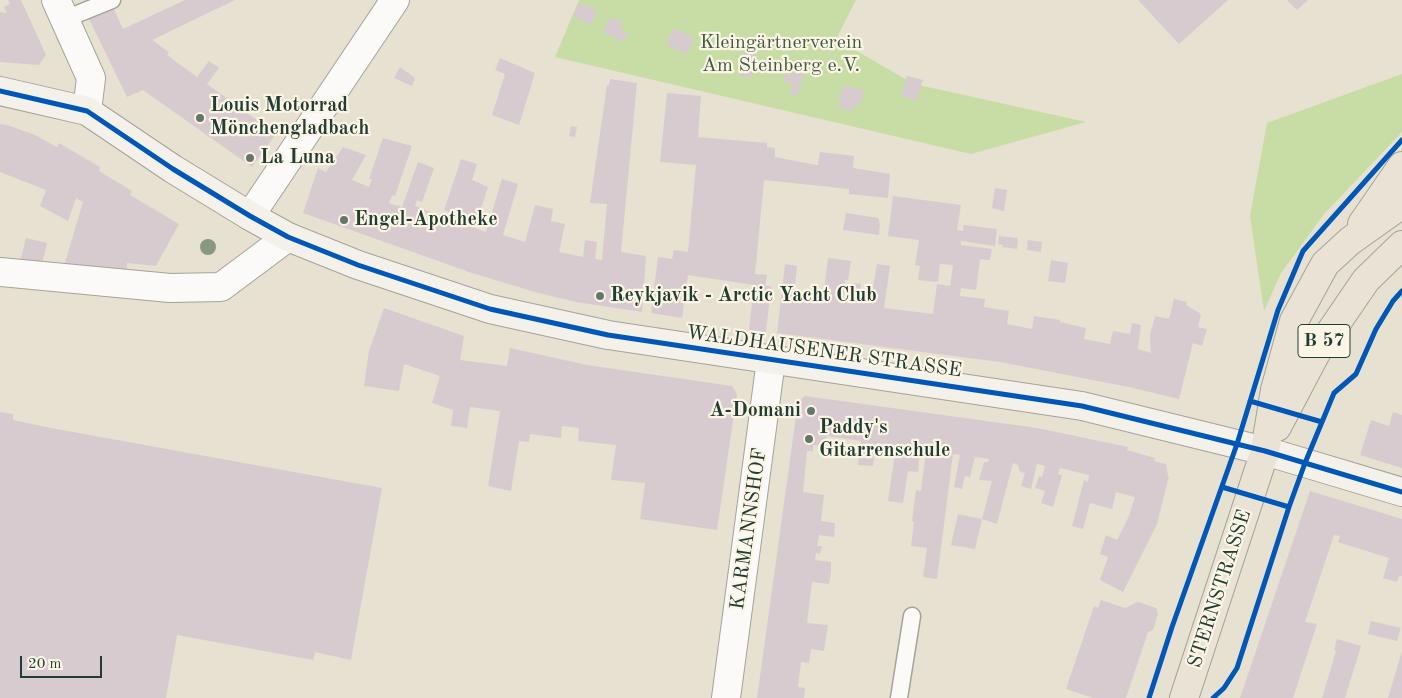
<!DOCTYPE html>
<meta charset="utf-8">
<style>
body{margin:0}
#map{position:relative;width:1402px;height:698px;overflow:hidden;background:#e6e1d0;font-family:"Old Standard TT",serif}
canvas{display:block}
.scale{position:absolute;left:20px;top:656px;width:82px;height:22px;box-sizing:border-box;border:2px solid #1f3d34;border-top:0;padding-left:6px;font-size:15px;line-height:18px;white-space:nowrap;color:#1f3d34;-webkit-text-stroke:4px #fcf5e5;paint-order:stroke}
</style>
<div id="map">
<canvas width="1402" height="698"></canvas>
<div class="scale">20 m</div>
</div>
<script>
const g = document.querySelector('canvas').getContext('2d');
g.lineJoin = 'round';
function fillPath(path, color) {
  g.fillStyle = color;
  g.fill(path, 'evenodd');
}
function shape(rows) {
  const path = new Path2D();
  for (const r of rows) {
    path.moveTo(r[0], r[1]);
    for (let i = 2; i < r.length; i += 2) path.lineTo(r[i], r[i + 1]);
  }
  return path;
}
function stroke(path, color, width, dash) {
  g.strokeStyle = color;
  g.lineWidth = width;
  g.lineCap = dash ? 'butt' : 'round';
  g.setLineDash(dash || []);
  g.stroke(path);
}
function drawText(font, color, halo, rows, align = 'center') {
  g.font = font + ' "Old Standard TT",serif';
  g.lineWidth = 4.5;
  g.setLineDash([]);
  g.textBaseline = 'middle';
  g.strokeStyle = halo;
  g.fillStyle = color;
  for (const [text, x, y, turn = 0] of rows) {
    g.save();
    g.translate(x, y);
    g.rotate((+turn || 0) * Math.PI / 180);
    g.textAlign = isNaN(turn) ? turn : align;
    if (halo) g.strokeText(text, 0, 0);
    g.fillText(text, 0, 0);
    g.restore();
  }
}
const green = shape([
 [579,0,856,0,836,39,914,84,1086,122,971,154,555,57],
 [1402,74,1402,132,1324,214,1281,273,1264,311,1250,216,1267,123]
]);
const building = shape([
 [8,0,21,0,46,55,39,65,0,62,0,12,7,13,4,7,10,4],
 [185,0,235,0,152,40,169,52,167,55,197,77,209,61,219,68,207,84,276,134,252,167,143,90,127,97,89,19,113,7,123,29],
 [1138,0,1228,0,1179,44],
 [1287,0,1308,0,1297,10],
 [579,3,597,11,591,25,573,16],
 [610,17,623,23,620,29,628,32,623,42,603,32],
 [674,28,694,38,687,54,666,45],
 [744,51,757,55,751,78,738,74],
 [500,58,535,73,519,125,492,115,505,74,495,70],
 [788,65,805,70,797,96,790,94,793,84,783,81],
 [400,67,415,78,412,86,394,78],
 [907,76,923,80,917,101,901,96],
 [610,79,637,83,621,252,646,256,642,312,576,302,535,292,472,273,303,213,318,168,326,172,343,147,366,155,352,180,369,187,372,179,369,179,383,138,412,146,395,196,392,195,389,203,402,207,418,162,434,168,422,202,417,200,415,206,447,218,449,212,444,210,461,159,477,164,472,180,488,187,477,221,471,220,469,226,486,232,502,179,518,184,503,235,525,242,535,205,553,209,551,221,565,224,559,252,583,257,585,240,597,242,595,259,602,260,607,204,590,203,607,85,609,85],
 [843,86,864,90,860,105,855,104,853,111,839,108,841,100,839,100],
 [667,93,701,96,698,137,767,143,767,147,775,148,775,157,816,165,818,165,820,152,854,156,853,168,890,174,888,198,849,194,849,189,764,180,755,274,767,275,765,286,771,286,766,332,749,330,754,285,688,275,682,318,651,313,658,257,672,259,674,250,688,252,696,165,660,162],
 [0,124,7,125,35,135,57,147,59,143,100,167,99,171,132,191,130,195,179,224,156,266,127,263,127,271,64,266,83,202,76,198,68,221,40,206,46,190,0,172],
 [571,126,577,127,575,137,569,136],
 [995,188,1007,190,1004,211,992,208],
 [893,196,961,205,957,230,963,231,964,225,997,229,995,246,961,241,961,245,992,249,990,260,980,259,976,290,961,288,960,296,985,299,984,307,1009,311,1007,324,1032,329,1034,316,1060,320,1060,322,1086,328,1084,339,1110,344,1113,331,1130,334,1132,323,1141,325,1138,349,1151,353,1150,335,1155,316,1169,319,1174,299,1187,302,1186,305,1201,314,1198,327,1207,329,1202,346,1193,343,1179,399,1129,387,1000,362,777,333,785,264,797,266,794,296,823,300,828,258,851,261,848,280,845,280,842,302,848,303,851,283,861,284,860,292,872,293,877,264,890,266,884,308,933,314,937,284,950,286,953,265,940,264,938,282,918,280,920,266,915,265,919,240,888,236],
 [846,213,878,218,880,224,879,235,843,230],
 [999,236,1018,238,1017,249,1002,247,1003,245,998,244],
 [26,238,47,243,42,264,20,262],
 [1028,240,1042,242,1041,252,1027,250],
 [1051,260,1068,263,1065,283,1048,281],
 [384,308,464,336,460,360,507,366,510,348,587,365,732,386,737,394,717,530,640,519,645,483,611,480,616,445,578,441,579,428,562,426,561,438,530,434,529,442,519,441,511,491,488,486,500,411,470,407,467,428,451,426,453,410,432,403,440,376,404,364,399,391,364,386,369,351],
 [805,396,1037,428,1128,447,1127,450,1155,458,1154,461,1166,464,1168,476,1169,476,1157,524,1123,592,1100,580,1108,557,1100,554,1106,535,1117,540,1129,516,1135,497,1116,492,1112,509,1090,503,1083,529,1072,526,1084,480,1088,482,1089,475,1060,468,1058,474,1062,475,1053,507,1041,503,1045,491,1035,488,1039,476,1042,477,1045,466,1037,464,1031,489,1021,486,1025,473,1020,472,1018,465,1013,463,997,524,982,519,975,549,951,545,958,514,982,519,992,481,979,480,984,462,988,462,989,459,975,457,970,477,965,476,962,489,954,487,960,455,953,454,937,579,923,577,927,548,911,546,914,522,912,521,916,490,921,491,926,450,920,450,918,472,908,471,903,503,888,501,896,446,876,443,873,466,858,465,861,441,827,436,825,446,813,445,813,451,807,451,803,492,824,495,821,521,835,523,834,537,819,535,817,546,822,546,820,554,816,553,815,560,831,562,831,572,829,584,812,582,807,623,828,625,824,651,811,649,809,663,801,662,798,687,805,688,804,698,757,698,798,402],
 [0,412,13,414,13,420,51,428,382,488,351,660,315,652,313,660,177,635,166,698,0,698],
 [1393,412,1402,415,1402,468,1360,455,1371,420,1389,426],
 [1310,491,1402,519,1402,576,1399,576,1397,582,1383,578,1389,558,1338,542,1340,536,1334,535,1305,622,1317,624,1293,698,1240,698],
 [1101,600,1125,608,1138,602,1156,608,1158,614,1153,630,1148,632,1126,698,1093,698,1066,689,1094,606,1098,608],
 [1371,621,1401,628,1397,641,1368,634],
 [1337,639,1361,646,1345,698,1322,698,1336,651,1334,650],
 [1402,651,1402,698,1388,698]
]);
const lane = shape([
 [65,19,112,0],
 [899,698,912,616]
]);
const street = shape([
 [56,0,91,78,87,111],
 [250,216,395,0],
 [0,272,170,288,221,287,288,237],
 [726,698,771,360]
]);
const secondary = shape([
 [0,91,87,111,173,169,250,216,288,237,358,265,490,309,608,335,1082,406,1265,451,1402,492]
]);
const primary = shape([
 [1362,224,1402,166],
 [1277,427,1316,353,1366,280,1402,245],
 [1184,698,1265,451,1275,390,1294,321,1325,264,1350,241,1402,204]
]);
const cycleway = shape([
 [0,91,87,111,173,169,250,216,288,237,358,265,490,309,608,335,1082,406,1265,451,1402,492],
 [1250,401,1322,422],
 [1222,487,1289,507],
 [1149,698,1172,627,1237,444,1278,310,1303,251,1402,140],
 [1213,698,1224,688,1237,668,1289,507,1305,463,1334,393,1356,374,1376,329,1393,301,1402,291]
]);
const trees = [
 [208,247]
];
const markers = [
 [200,118,5,"#65766b"],
 [250,158,5,"#65766b"],
 [344,220,5,"#65766b"],
 [600,296,5,"#65766b"],
 [811,411,5,"#65766b"],
 [809,439,5,"#65766b"]
];
const shields = [
 [1324,341,52]
];
const shieldNames = [
 ["B 57",1324,341]
];
const parkNames = [
 ["Kleingärtnerverein",781,43],
 ["Am Steinberg e.V.",781,66]
];
const poiNames = [
 ["Louis Motorrad",210,106],
 ["Mönchengladbach",210,129],
 ["La Luna",260,158],
 ["Engel-Apotheke",354,220],
 ["Reykjavik - Arctic Yacht Club",610,296],
 ["A-Domani",801,411,"right"],
 ["Paddy's",819,428],
 ["Gitarrenschule",819,451]
];
const streetNames = [
 ["WALDHAUSENER STRASSE",824,352,8],
 ["KARMANNSHOF",749,529,-82],
 ["STERNSTRASSE",1220,589,-72]
];
fillPath(green, '#c8dca5');
fillPath(building, '#d8cbcf');
stroke(lane, '#a3a49a', 19);
stroke(street, '#a3a49a', 30);
stroke(secondary, '#a3a49a', 30);
stroke(primary, '#a3a49a', 30);
stroke(lane, '#fbfaf8', 16);
stroke(street, '#fbfaf8', 28);
stroke(secondary, '#f4f0ea', 28);
stroke(primary, '#e9e2d5', 28);
stroke(cycleway, '#0057b8', 5);
g.fillStyle = '#889882';
for (const [x, y] of trees) {
  g.beginPath();
  g.arc(x, y, 8, 0, 2 * Math.PI);
  g.fill();
}
for (const [x, y, r, color] of markers) {
  const dot = new Path2D();
  dot.arc(x, y, r, 0, 2 * Math.PI);
  g.fillStyle = color;
  g.fill(dot);
  stroke(dot, '#fcf5e5', 2);
}
for (const [x, y, w] of shields) {
  const box = new Path2D();
  box.roundRect(x - w / 2, y - 16.5, w, 33, 4);
  g.fillStyle = '#fcf5e5';
  g.fill(box);
  stroke(box, '#1f3d34', 1);
}
drawText('bold 19px', '#1f3d34', null, shieldNames);
drawText('20px', '#3c5c43', '#fcf5e5', parkNames);
drawText('bold 20px', '#1f3d34', '#fcf5e5', poiNames, 'left');
drawText('20px', '#1f3d34', '#fcf5e5', streetNames);
</script>
